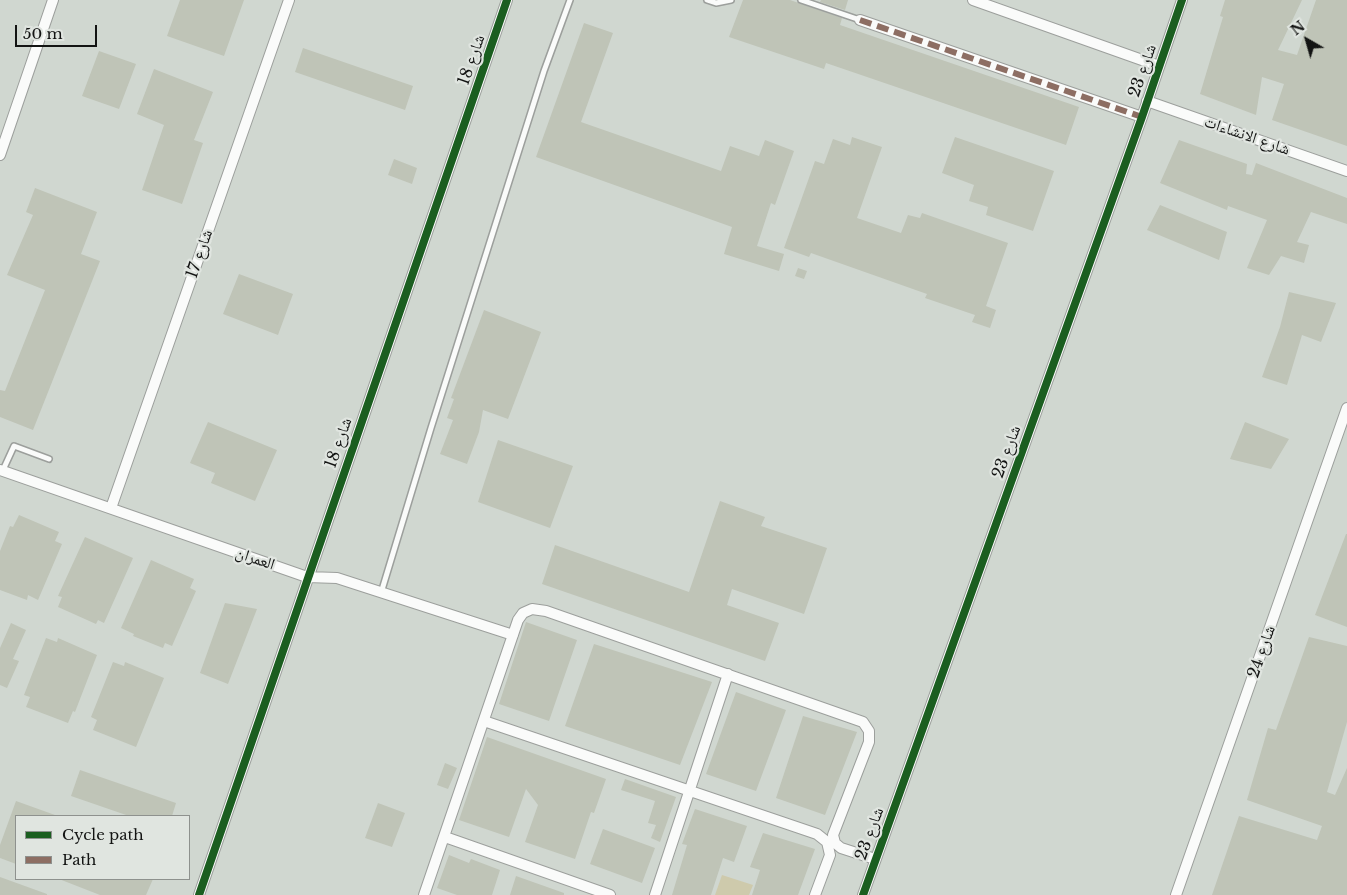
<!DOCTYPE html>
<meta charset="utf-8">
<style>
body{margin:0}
#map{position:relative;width:1347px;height:895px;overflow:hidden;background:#e1e4e1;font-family:"Libre Baskerville",serif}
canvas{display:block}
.legend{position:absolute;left:15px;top:815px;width:175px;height:65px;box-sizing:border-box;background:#e0e5e0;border:1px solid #8e918e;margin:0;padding:6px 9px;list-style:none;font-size:15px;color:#131413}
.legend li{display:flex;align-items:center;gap:10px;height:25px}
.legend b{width:25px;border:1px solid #8e918e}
.north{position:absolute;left:1282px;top:15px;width:50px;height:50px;-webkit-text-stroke:4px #e0e5e0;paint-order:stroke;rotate:322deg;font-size:14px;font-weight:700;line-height:20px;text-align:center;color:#131413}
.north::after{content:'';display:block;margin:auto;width:18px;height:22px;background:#131413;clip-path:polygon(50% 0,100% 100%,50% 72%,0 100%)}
.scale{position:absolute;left:15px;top:25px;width:82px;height:22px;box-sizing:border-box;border:2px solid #131413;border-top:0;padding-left:6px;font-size:15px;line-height:18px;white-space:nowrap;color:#131413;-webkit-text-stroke:4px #e0e5e0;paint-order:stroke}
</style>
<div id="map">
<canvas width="1347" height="895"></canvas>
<ul class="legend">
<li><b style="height:6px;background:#1b5e20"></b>Cycle path</li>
<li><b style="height:6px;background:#8d6e63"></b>Path</li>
</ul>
<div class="north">N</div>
<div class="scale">50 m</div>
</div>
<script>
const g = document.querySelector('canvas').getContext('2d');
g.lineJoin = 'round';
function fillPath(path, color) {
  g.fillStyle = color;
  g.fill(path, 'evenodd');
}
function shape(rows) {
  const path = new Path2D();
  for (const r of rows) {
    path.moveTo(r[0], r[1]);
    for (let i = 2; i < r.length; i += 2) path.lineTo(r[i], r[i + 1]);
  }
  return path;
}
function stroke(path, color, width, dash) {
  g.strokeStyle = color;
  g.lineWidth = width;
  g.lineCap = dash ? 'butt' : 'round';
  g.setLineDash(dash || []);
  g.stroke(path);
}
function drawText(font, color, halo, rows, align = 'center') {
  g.font = font + ' "Libre Baskerville","Noto Naskh Arabic",serif';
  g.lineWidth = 4.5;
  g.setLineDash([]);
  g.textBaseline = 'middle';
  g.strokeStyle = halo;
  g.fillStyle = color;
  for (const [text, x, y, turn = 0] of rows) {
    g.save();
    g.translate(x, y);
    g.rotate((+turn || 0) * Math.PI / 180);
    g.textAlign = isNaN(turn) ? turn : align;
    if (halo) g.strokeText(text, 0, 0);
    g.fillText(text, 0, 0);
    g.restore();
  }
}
const built = shape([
 [0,0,1347,0,1347,895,0,895],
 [16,816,189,816,189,879,16,879]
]);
const green = shape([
 [722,875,753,885,749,895,715,895]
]);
const building = shape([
 [180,0,244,0,224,56,167,36],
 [743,0,790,0,842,18,840,25,1079,107,1066,145,826,63,824,69,729,37],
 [821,0,848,0,845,10,820,2],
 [1225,0,1302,0,1278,50,1297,55,1316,0,1347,0,1347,146,1272,120,1284,84,1262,77,1256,115,1200,94,1223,17,1220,16],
 [584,23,613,33,581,122,721,171,730,146,759,156,765,140,794,151,775,205,771,203,757,246,784,254,779,271,724,254,732,227,536,157],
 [303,48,413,86,405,110,295,72],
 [99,51,136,64,119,109,82,96],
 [154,69,213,92,194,140,203,143,182,204,142,190,164,125,137,114],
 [852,137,882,147,857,218,901,233,908,215,920,218,922,213,1008,243,986,306,996,310,990,328,972,322,975,315,925,298,927,294,811,253,809,257,784,248,815,161,824,164,833,139,850,145],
 [955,137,1054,171,1033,231,986,215,988,207,969,201,974,185,942,173],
 [1179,140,1247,164,1246,174,1252,175,1256,163,1347,198,1347,224,1311,212,1297,242,1309,245,1304,263,1281,256,1269,275,1247,268,1267,220,1228,206,1227,210,1160,183],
 [394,159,417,168,412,184,388,175],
 [35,188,97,212,81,254,100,261,33,430,0,417,0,390,5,391,45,290,7,275,33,215,26,212],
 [1160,205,1227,232,1219,260,1147,230],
 [798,268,807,271,804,279,795,276],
 [239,274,293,294,278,335,223,314],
 [1289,292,1336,303,1321,342,1302,335,1287,385,1262,377,1280,327],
 [484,310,541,332,508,419,483,410,479,432,467,464,440,454,453,420,447,418,454,399,451,398],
 [208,422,277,450,255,501,211,483,215,473,190,463],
 [1245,422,1289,439,1271,469,1230,459],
 [498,440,573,466,550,528,478,502],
 [720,501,765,517,761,526,827,548,804,614,732,589,727,605,779,623,765,661,542,584,555,545,689,592],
 [19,515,59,532,55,541,62,544,38,600,28,595,27,600,0,590,0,551,10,526,13,527],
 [1346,534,1347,534,1347,627,1315,615],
 [85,537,133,558,104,623,98,620,96,624,58,607,62,597,58,596],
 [151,560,194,579,190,588,196,591,172,646,165,643,163,648,133,636,134,634,121,628],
 [225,603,257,609,228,684,200,673],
 [526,622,577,640,549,721,499,704],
 [11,623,26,630,13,659,19,661,7,688,0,685,0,648],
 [1309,637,1347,646,1347,722,1327,792,1335,795,1347,768,1347,895,1212,895,1239,816,1317,840,1322,826,1247,800,1268,728,1276,730],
 [46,638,57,642,58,638,97,655,75,712,73,711,68,723,26,707,30,697,24,695],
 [594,644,712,682,680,765,565,726],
 [113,662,124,666,125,662,164,678,136,747,93,730,97,720,91,717],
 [736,692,786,710,756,791,706,774],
 [803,716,857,732,825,815,776,798],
 [487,737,606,779,594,813,591,812,575,859,525,842,538,805,526,789,509,837,459,820],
 [445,763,457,768,448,789,437,785],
 [80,770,176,803,172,816,129,816,71,796],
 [625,779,676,797,660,842,651,838,656,825,648,823,655,801,621,790],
 [16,801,55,815,16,816,16,864,0,858,0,845],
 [378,803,405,813,392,847,365,838],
 [695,809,747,826,734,862,723,858,711,895,672,895,687,845,682,844],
 [603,829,655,848,642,883,590,864],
 [763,833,815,849,798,895,752,895,760,870,750,867],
 [449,855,469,863,471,859,500,870,492,895,457,895,437,888],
 [516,876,564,893,564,895,510,895],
 [0,877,47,894,47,895,0,895],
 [59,879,153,879,146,895,100,895]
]);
const lane = shape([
 [707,0,716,3,731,0],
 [801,0,860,20],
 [3,470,14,446,49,459],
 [381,593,431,428,544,71,570,0]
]);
const street = shape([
 [973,0,1159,66],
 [860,20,1142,117],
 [1147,101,1347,171],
 [0,155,53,0],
 [0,470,307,577,337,578,513,635],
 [111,508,289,0],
 [484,721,817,834,827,842,830,855,815,895],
 [445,837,610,895],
 [199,895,507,0],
 [424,895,518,620,523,613,532,609,546,611,863,722,869,731,869,742,833,835,835,843,841,848,875,859],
 [655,895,728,674],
 [863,895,1142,117,1182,0],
 [1176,895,1347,408]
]);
const quiet = shape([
 [860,20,1142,117]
]);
const cycleway = shape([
 [199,895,507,0],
 [863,895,1142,117,1182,0]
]);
const streetNames = [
 ["شارع 18",472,60,-71],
 ["شارع 23",1143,71,-71],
 ["شارع الانشاءات",1247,136,19],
 ["شارع 17",200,254,-71],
 ["شارع 18",339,443,-71],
 ["شارع 23",1007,452,-70],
 ["العمران",255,559,19],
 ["شارع 24",1262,652,-71],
 ["شارع 23",870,834,-70]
];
fillPath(built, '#d0d7d0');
fillPath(green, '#cecaac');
fillPath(building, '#bfc4b7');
stroke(lane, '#9c9f9c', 8);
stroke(street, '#9c9f9c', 12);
stroke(lane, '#fafbfa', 5);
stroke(street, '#fafbfa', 10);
stroke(quiet, '#8d6e63', 6, [12, 6]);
stroke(cycleway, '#1b5e20', 8);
drawText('16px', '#131413', '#e0e5e0', streetNames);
</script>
